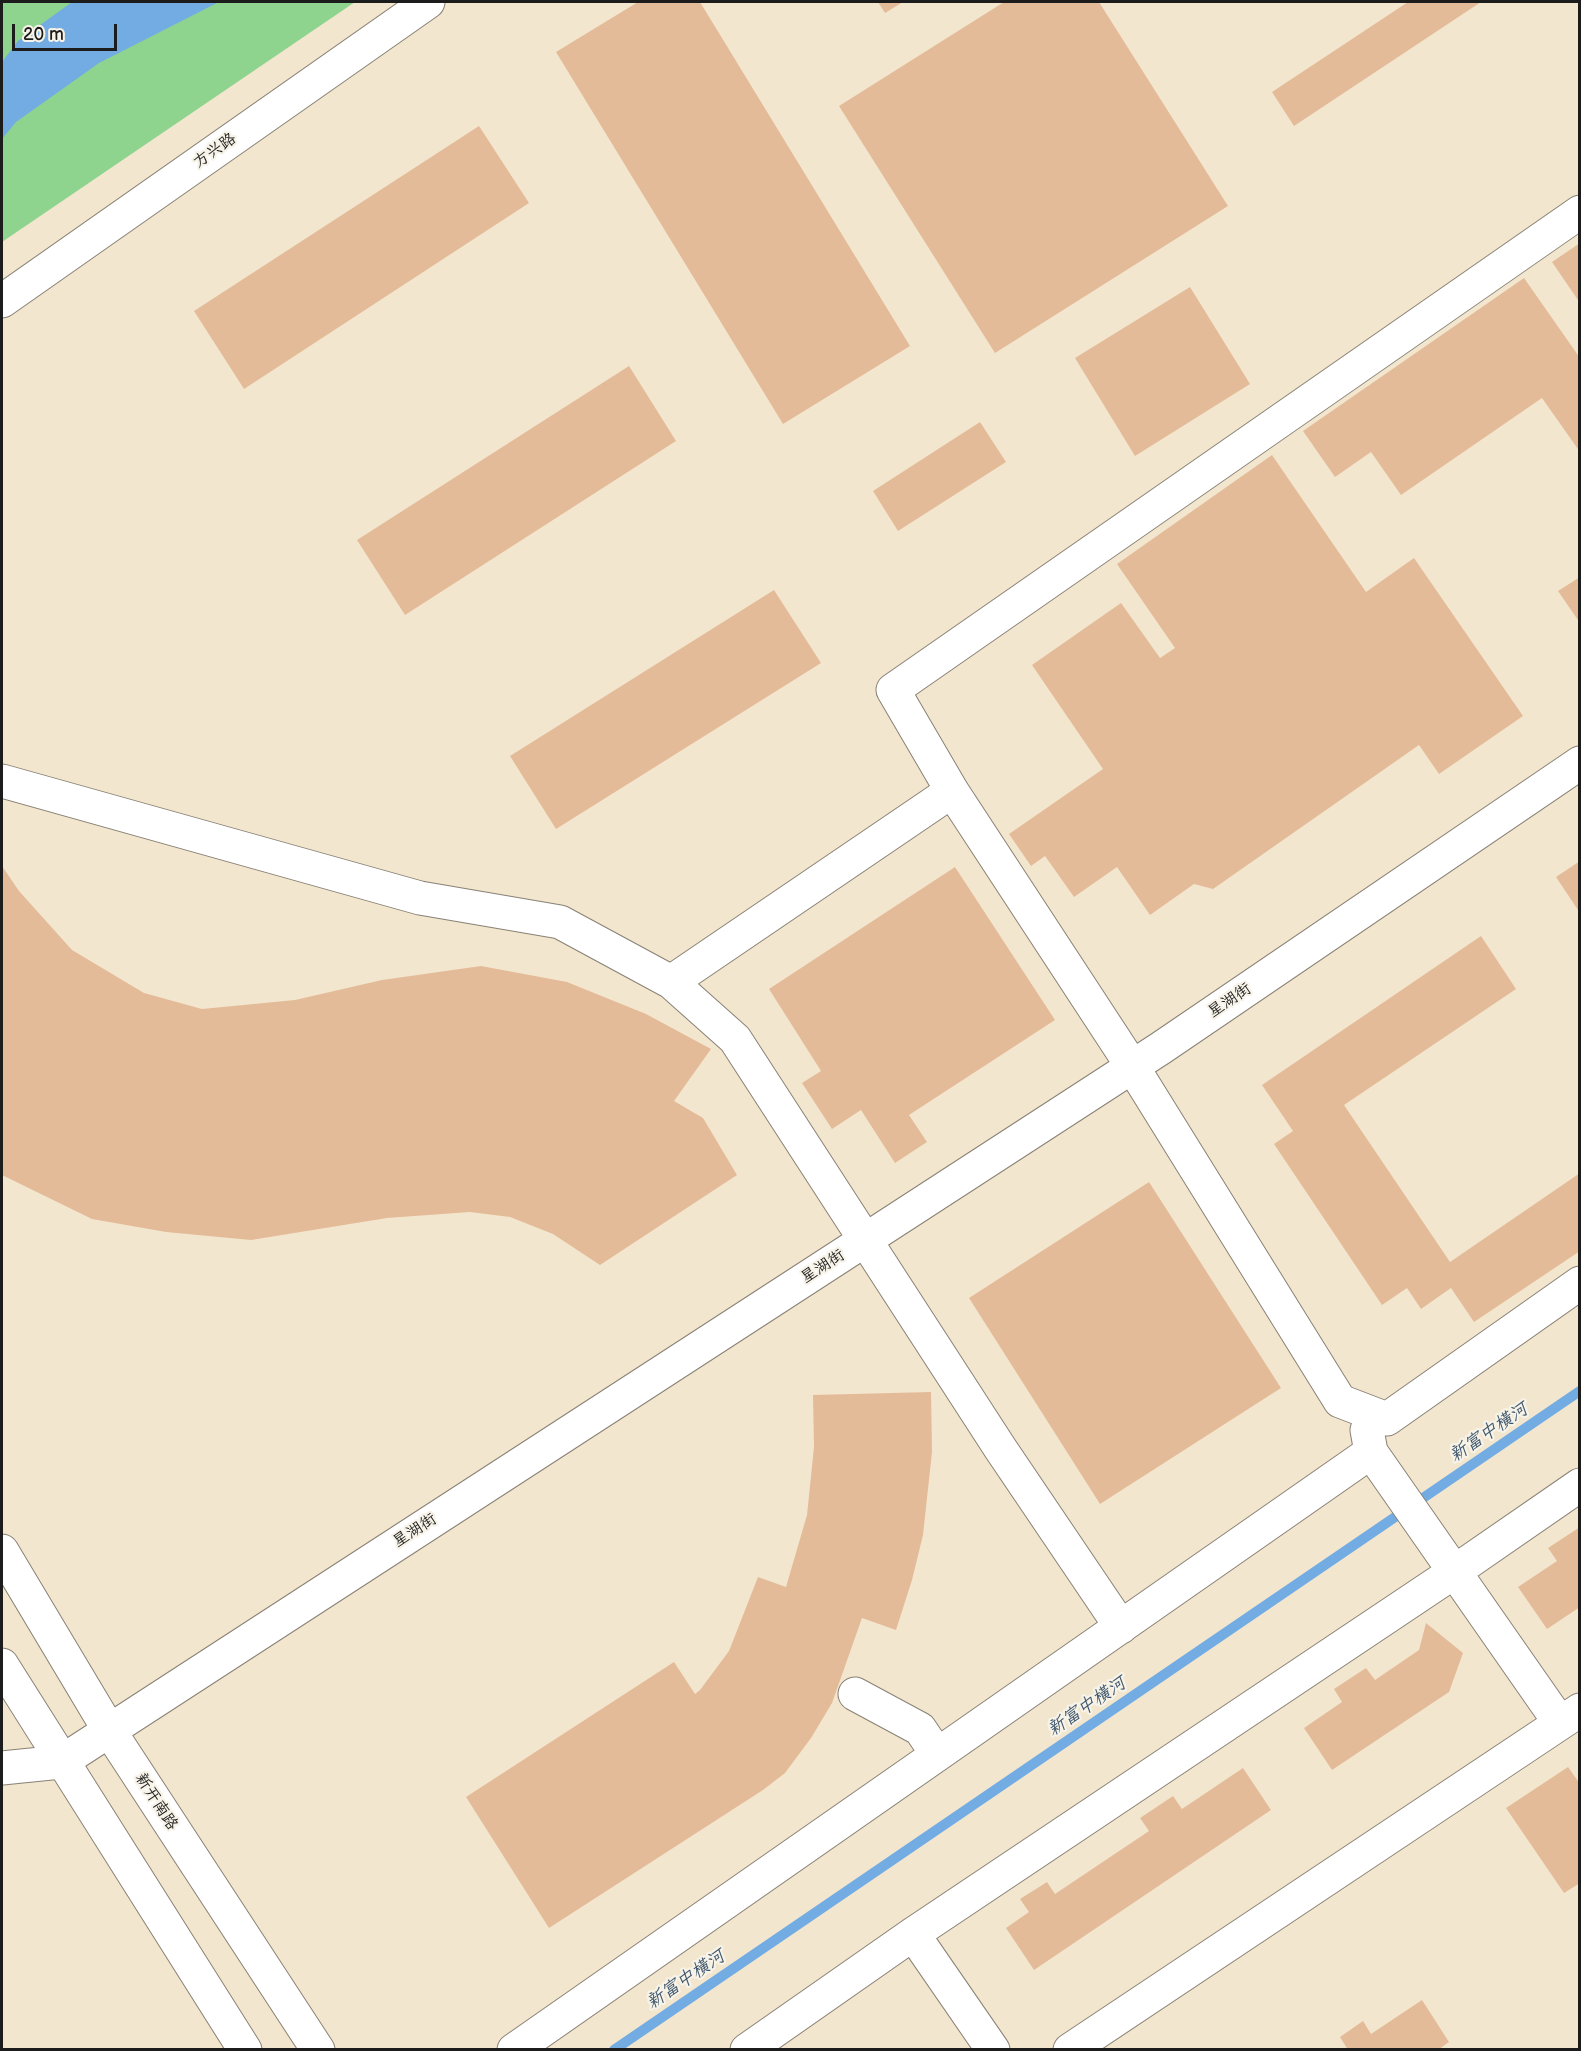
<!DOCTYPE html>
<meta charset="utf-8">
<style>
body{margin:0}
#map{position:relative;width:1581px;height:2051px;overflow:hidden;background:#f3e6ce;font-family:"Balsamiq Sans",sans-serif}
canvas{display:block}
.frame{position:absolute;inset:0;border:3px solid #1c1c1c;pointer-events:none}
.scale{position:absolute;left:12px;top:24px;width:105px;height:27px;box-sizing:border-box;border:3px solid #1c1c1c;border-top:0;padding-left:8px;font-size:18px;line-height:21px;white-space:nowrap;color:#1c1c1c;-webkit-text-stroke:4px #f7f3e8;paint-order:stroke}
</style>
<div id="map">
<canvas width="1581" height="2051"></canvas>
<div class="frame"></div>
<div class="scale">20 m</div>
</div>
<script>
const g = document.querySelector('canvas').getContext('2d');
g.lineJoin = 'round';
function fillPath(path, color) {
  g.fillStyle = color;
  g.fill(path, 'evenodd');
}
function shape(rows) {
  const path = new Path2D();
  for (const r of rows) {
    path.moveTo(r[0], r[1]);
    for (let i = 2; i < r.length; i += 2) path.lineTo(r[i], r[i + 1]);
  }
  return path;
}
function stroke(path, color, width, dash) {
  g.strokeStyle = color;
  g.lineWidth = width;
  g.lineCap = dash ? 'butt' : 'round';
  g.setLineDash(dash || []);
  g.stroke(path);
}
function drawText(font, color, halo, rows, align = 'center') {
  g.font = font + ' "Balsamiq Sans","LXGW WenKai TC",sans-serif';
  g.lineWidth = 4.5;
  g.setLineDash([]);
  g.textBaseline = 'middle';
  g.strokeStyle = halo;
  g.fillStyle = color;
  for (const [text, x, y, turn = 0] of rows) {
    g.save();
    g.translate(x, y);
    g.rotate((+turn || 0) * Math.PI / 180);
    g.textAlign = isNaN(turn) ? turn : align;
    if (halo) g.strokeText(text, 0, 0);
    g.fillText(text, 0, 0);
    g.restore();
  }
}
const green = shape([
 [2,2,355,2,2,242]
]);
const water = shape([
 [72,2,219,2,99,63,16,122,2,139,2,62,18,41]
]);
const stream = shape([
 [614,2050,1580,1391]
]);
const building = shape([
 [638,2,700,2,910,346,783,424,556,52],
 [878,2,903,2,885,13],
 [1004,2,1099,2,1228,206,995,353,839,106],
 [1408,2,1481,2,1294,126,1272,92],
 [479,126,529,203,244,389,194,311],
 [1580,243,1580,303,1552,262],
 [1524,278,1580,358,1580,452,1542,398,1401,495,1371,452,1335,477,1303,431],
 [1190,287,1250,384,1135,456,1075,358],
 [629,366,676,441,405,615,357,540],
 [980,422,1006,462,898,531,873,491],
 [1272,455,1366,592,1414,558,1523,716,1439,774,1419,745,1213,889,1194,884,1150,915,1117,867,1074,897,1045,856,1031,866,1009,834,1103,769,1032,665,1121,603,1160,658,1175,648,1117,564],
 [1580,577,1580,623,1558,591],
 [774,590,821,663,556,829,510,756],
 [1580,861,1580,913,1556,877],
 [2,866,19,891,72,950,144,993,202,1009,295,1000,382,980,481,966,567,982,646,1014,711,1049,674,1101,703,1118,737,1175,600,1265,553,1234,510,1217,470,1212,387,1218,251,1240,166,1232,92,1219,2,1175],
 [955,867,1055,1020,909,1115,927,1142,895,1163,861,1110,832,1129,802,1083,821,1071,769,989],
 [1481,936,1516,989,1344,1105,1450,1262,1580,1173,1580,1251,1474,1322,1451,1288,1421,1309,1407,1288,1382,1305,1274,1144,1293,1131,1262,1085],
 [1149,1182,1281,1388,1100,1504,969,1298],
 [931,1392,932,1452,923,1535,912,1580,896,1630,862,1618,832,1703,811,1738,785,1773,763,1790,549,1928,466,1797,674,1662,695,1694,700,1690,729,1651,758,1577,786,1587,807,1515,814,1447,813,1395],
 [1580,1527,1580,1607,1547,1629,1518,1587,1557,1561,1548,1548],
 [1426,1623,1463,1653,1449,1692,1332,1770,1304,1728,1342,1702,1334,1689,1366,1668,1375,1680,1419,1650],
 [1568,1767,1580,1784,1580,1883,1564,1893,1506,1808],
 [1243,1768,1271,1810,1034,1970,1006,1928,1029,1912,1020,1899,1047,1882,1055,1894,1149,1831,1140,1818,1173,1796,1182,1809],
 [1422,2000,1449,2042,1438,2050,1348,2050,1340,2037,1363,2021,1371,2034]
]);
const street = shape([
 [1580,212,893,690,952,791,1132,1066,1340,1401,1387,1419,1580,1283],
 [2,781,420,898,560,922,671,982,735,1039,1000,1448,1121,1627],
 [671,982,952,791],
 [1367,1430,1371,1452,1560,1723],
 [855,1694,920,1729,937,1754],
 [2,1768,61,1762],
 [913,1934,993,2050],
 [514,2050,1371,1452],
 [747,2050,913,1934,1454,1572,1580,1485],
 [1070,2050,1580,1710]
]);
const secondary = shape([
 [2,301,428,2],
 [2,1551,109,1730,318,2050],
 [2,1665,245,2050],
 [61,1762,1161,1048,1580,763]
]);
const streetNames = [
 ["方兴路",215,151,-35],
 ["星湖街",1230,1001,-34],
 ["星湖街",823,1267,-33],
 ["星湖街",415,1531,-33],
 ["新开南路",156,1802,57]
];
const waterNames = [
 ["新富中横河",1489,1433,-34],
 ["新富中横河",1087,1707,-34],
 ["新富中横河",686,1980,-34]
];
fillPath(green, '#8ed48e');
fillPath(water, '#72ace3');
stroke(stream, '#72ace3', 10);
fillPath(building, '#e4bb99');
stroke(street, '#888175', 35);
stroke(secondary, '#888175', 35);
stroke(street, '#fff', 33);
stroke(secondary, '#fff', 33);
drawText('16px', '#1c1c1c', '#f7f3e8', streetNames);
drawText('italic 18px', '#3e566c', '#f7f3e8', waterNames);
</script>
